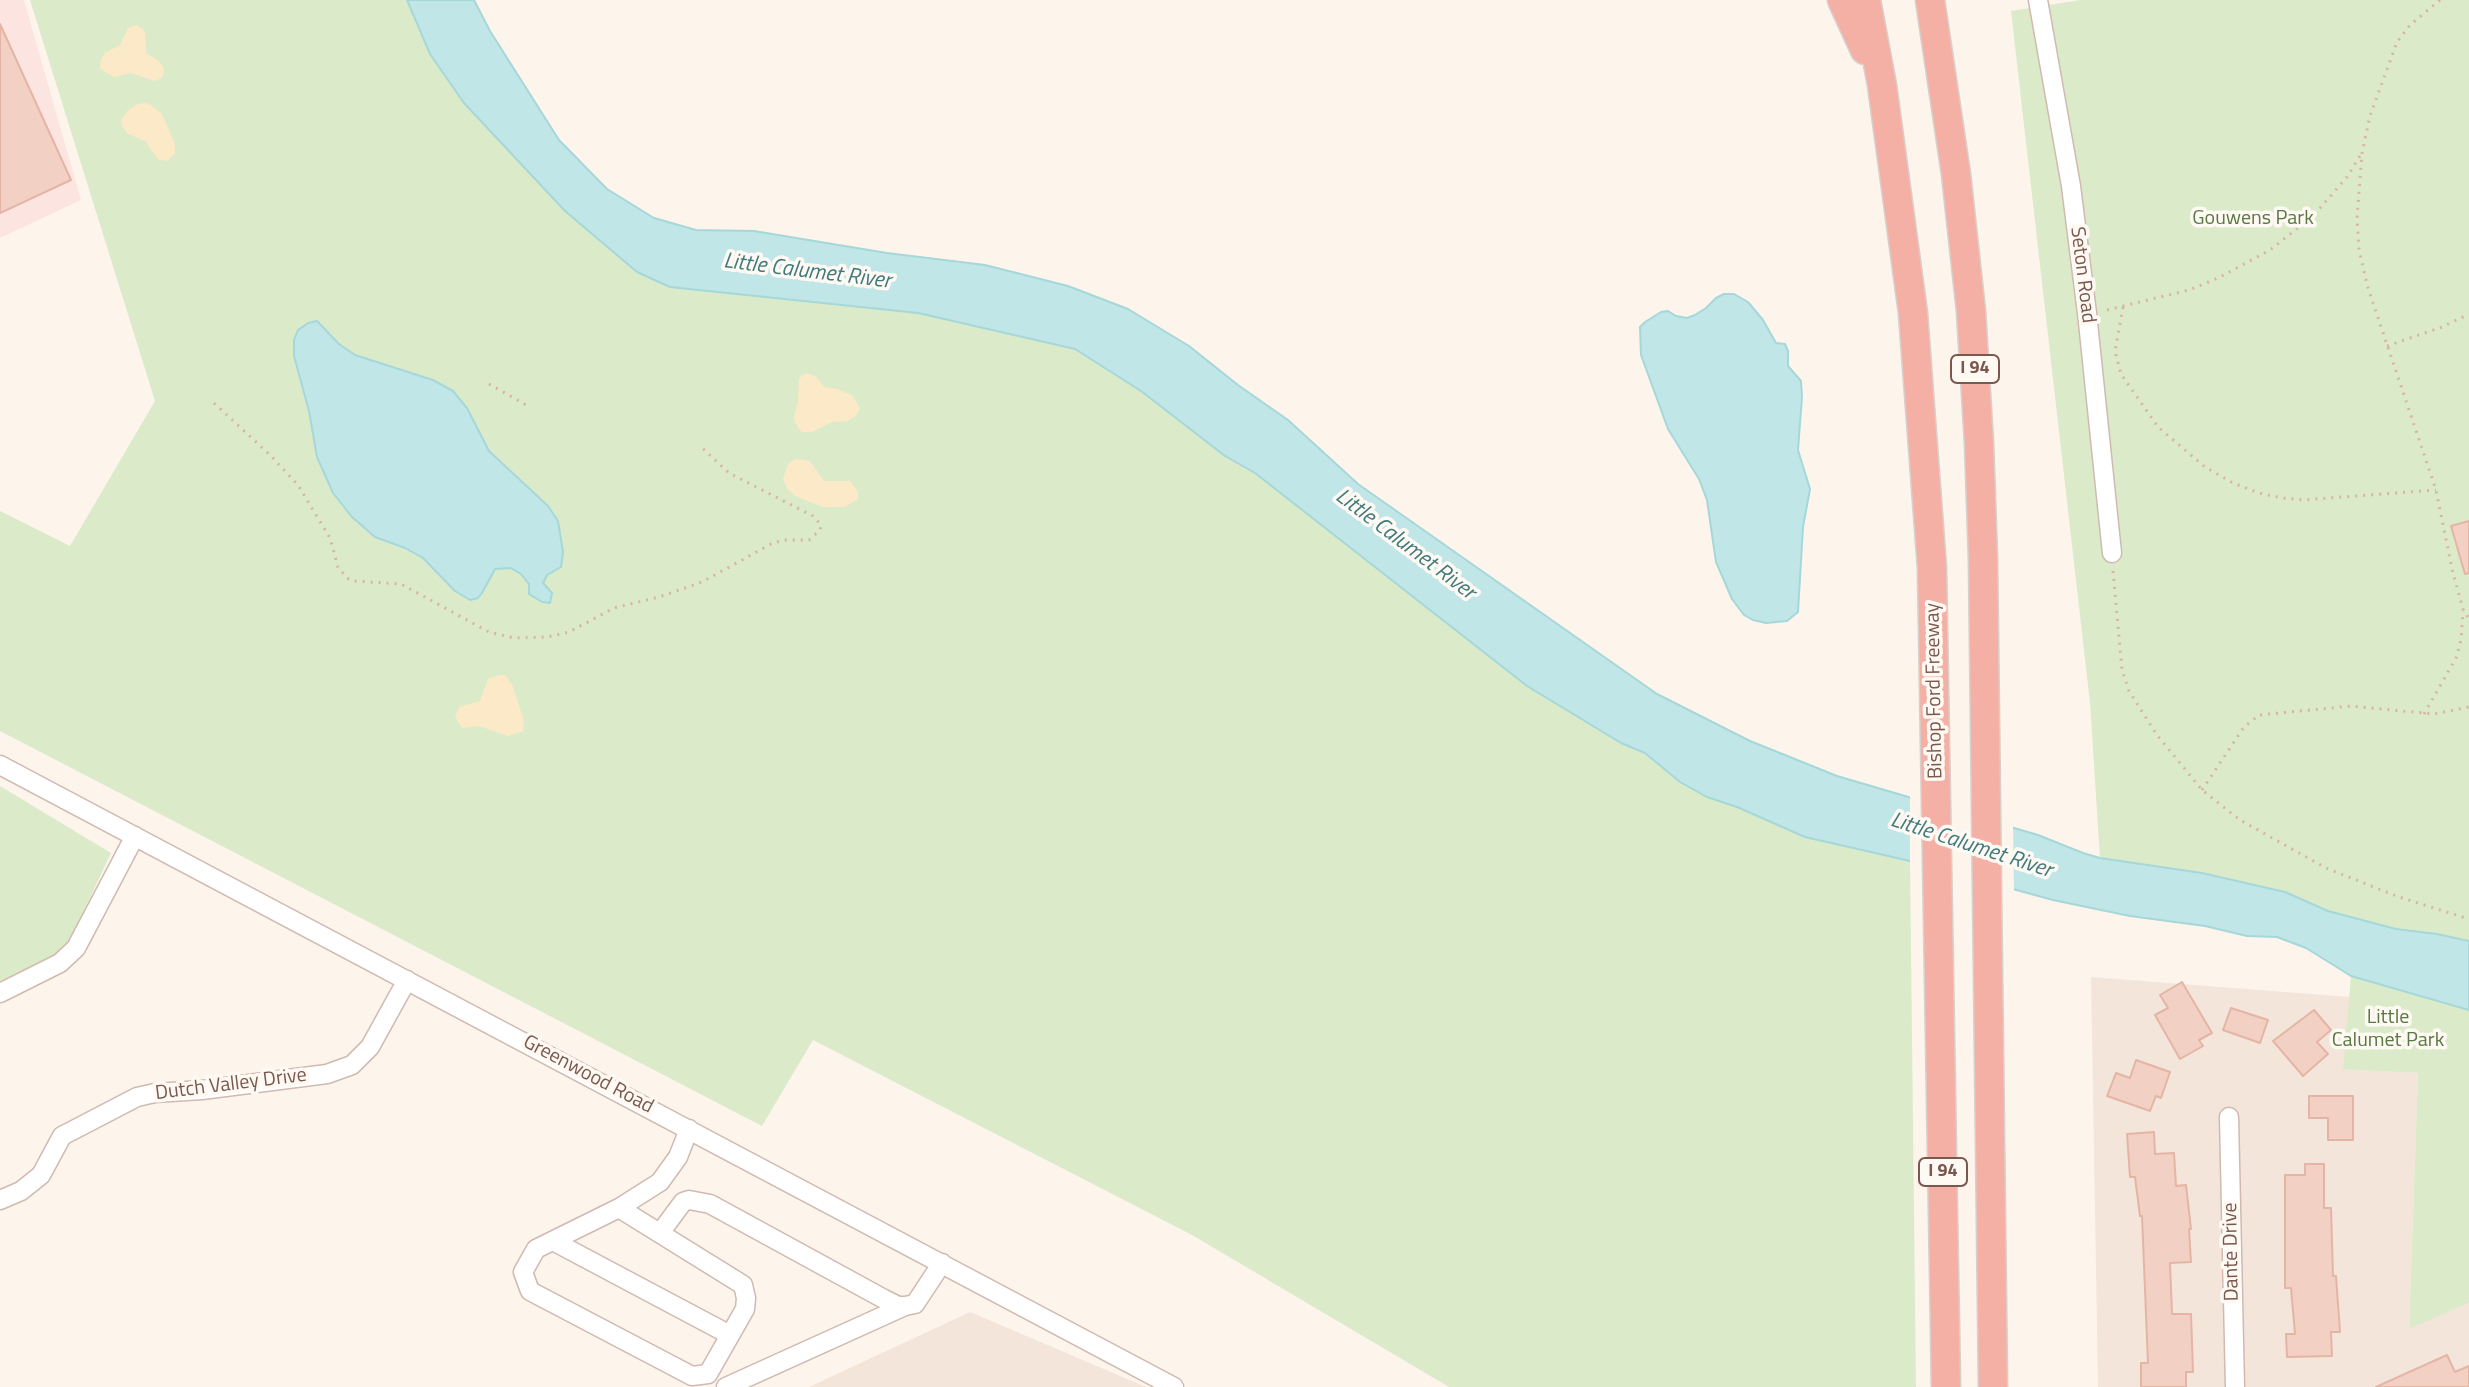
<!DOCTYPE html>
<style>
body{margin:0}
canvas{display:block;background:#fdf4ec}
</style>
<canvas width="2469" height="1387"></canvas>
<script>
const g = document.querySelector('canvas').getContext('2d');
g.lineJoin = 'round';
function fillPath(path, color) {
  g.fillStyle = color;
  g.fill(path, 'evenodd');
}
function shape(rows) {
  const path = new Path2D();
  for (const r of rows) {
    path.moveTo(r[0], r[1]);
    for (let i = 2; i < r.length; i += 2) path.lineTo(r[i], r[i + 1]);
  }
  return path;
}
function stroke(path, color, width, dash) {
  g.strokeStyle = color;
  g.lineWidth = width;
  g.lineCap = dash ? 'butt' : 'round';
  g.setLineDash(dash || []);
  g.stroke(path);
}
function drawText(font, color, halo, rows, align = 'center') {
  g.font = font + ' "Titillium Web",sans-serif';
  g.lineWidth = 7;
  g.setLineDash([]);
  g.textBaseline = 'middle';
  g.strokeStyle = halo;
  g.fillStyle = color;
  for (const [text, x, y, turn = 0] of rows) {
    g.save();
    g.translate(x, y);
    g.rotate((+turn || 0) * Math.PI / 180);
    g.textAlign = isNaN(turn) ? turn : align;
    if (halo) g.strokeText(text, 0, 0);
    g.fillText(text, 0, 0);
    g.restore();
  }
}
const residential = shape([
 [2091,977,2350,997,2344,1068,2418,1073,2409,1328,2469,1303,2469,1387,2098,1387],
 [970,1312,1146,1387,809,1387]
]);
const commercial = shape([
 [0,0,24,0,81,200,0,238]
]);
const green = shape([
 [30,0,407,0,430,54,464,103,565,211,637,272,670,287,918,313,1075,349,1141,391,1225,456,1255,473,1527,686,1621,743,1645,753,1680,782,1707,797,1857,850,1910,861,1916,1387,1449,1387,1192,1235,813,1040,762,1126,0,731,0,511,70,546,155,401],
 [2080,0,2469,0,2469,941,2437,934,2396,929,2328,911,2285,892,2202,873,2100,858,2090,703,2011,11],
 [0,786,111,853,65,951,0,981],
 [2351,976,2469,1010,2469,1303,2409,1329,2418,1073,2343,1069]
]);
const sand = shape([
 [136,25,143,29,145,33,146,53,159,61,164,68,163,76,158,80,154,81,131,73,114,77,100,69,101,59,105,53,120,45,128,28],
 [145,103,151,105,162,114,175,144,175,154,167,161,158,159,145,141,128,134,122,126,121,120,128,110,138,104],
 [806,373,815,376,824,387,837,389,852,395,860,408,856,416,847,421,832,422,812,432,802,432,795,423,794,417,798,402,799,378],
 [795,459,810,461,824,481,850,481,858,492,858,499,845,507,823,507,795,496,787,488,783,479,788,464],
 [499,675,505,675,512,684,524,721,523,731,508,736,479,726,462,728,455,717,459,707,480,701,488,679]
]);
const water = shape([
 [407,0,474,0,490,31,559,140,607,189,654,218,696,230,754,231,887,253,985,265,1068,286,1128,309,1189,346,1238,385,1288,420,1358,484,1657,694,1750,741,1837,776,2038,835,2083,853,2100,858,2202,873,2285,892,2328,911,2396,929,2437,934,2469,941,2469,1010,2351,976,2306,948,2277,937,2247,936,2205,926,2130,916,2053,900,1910,861,1805,837,1737,807,1707,797,1680,782,1645,753,1621,743,1527,686,1255,473,1225,456,1141,391,1075,349,918,313,670,287,637,272,565,211,464,103,430,54,407,0],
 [1724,294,1734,294,1748,302,1763,320,1776,343,1785,344,1788,351,1788,366,1801,381,1802,397,1798,450,1810,489,1803,527,1798,612,1787,621,1766,623,1753,620,1744,615,1732,599,1716,562,1707,500,1699,479,1668,429,1641,355,1640,327,1645,322,1661,312,1668,311,1676,316,1687,318,1695,315,1706,308,1716,298,1724,294],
 [317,321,339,344,355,355,433,380,453,391,467,408,489,451,548,506,558,521,563,552,561,567,547,575,543,583,552,593,550,603,542,602,529,594,529,584,521,574,511,568,495,569,482,593,478,598,470,600,455,591,423,558,405,548,375,537,352,517,333,493,317,457,309,411,294,356,294,340,298,330,308,323,317,321]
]);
const pier = shape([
 [1910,792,2013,823,2014,894,1910,865]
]);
const building = shape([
 [0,24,71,180,0,213,0,24],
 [2469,521,2469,573,2465,574,2451,526,2469,521],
 [2182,982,2212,1033,2199,1040,2203,1046,2180,1059,2155,1015,2168,1008,2160,995,2182,982],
 [2231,1008,2268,1020,2260,1043,2223,1030,2231,1008],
 [2314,1010,2331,1030,2317,1042,2328,1054,2303,1076,2273,1041,2314,1010],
 [2136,1060,2170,1072,2161,1098,2156,1096,2150,1111,2107,1096,2116,1073,2130,1078,2136,1060],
 [2309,1096,2353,1096,2353,1140,2328,1140,2328,1118,2309,1118,2309,1096],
 [2154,1132,2155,1154,2174,1153,2176,1186,2186,1185,2191,1229,2189,1229,2191,1262,2170,1263,2172,1314,2191,1314,2193,1372,2186,1372,2186,1387,2141,1387,2141,1363,2148,1363,2142,1216,2140,1216,2135,1177,2130,1177,2127,1134,2154,1132],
 [2305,1164,2324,1164,2324,1208,2331,1208,2333,1276,2336,1276,2340,1332,2331,1332,2332,1356,2287,1357,2286,1334,2295,1334,2291,1288,2285,1288,2285,1175,2305,1175,2305,1164],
 [2447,1355,2455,1372,2469,1366,2469,1387,2376,1387,2447,1355]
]);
const path = shape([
 [2440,0,2410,25,2397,42,2370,116,2362,153,2357,218,2359,249,2367,285,2436,490,2452,569,2463,609,2469,619],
 [2123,307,2115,351,2121,374,2158,427,2205,467,2233,483,2259,493,2282,498,2303,500,2436,490],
 [2107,310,2189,290,2218,278,2270,250,2313,216,2347,177,2361,154],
 [2387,346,2442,327,2469,314],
 [489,384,528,406],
 [214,403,270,455,298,485,330,538,338,567,347,578,353,581,401,584,489,632,514,638,547,637,569,632,614,608,659,597,702,582,771,544,783,540,809,540,820,530,821,525,813,516,729,473,700,446],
 [2113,571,2122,670,2129,691,2157,735,2202,790,2240,820,2326,868,2399,897,2469,919],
 [2424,714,2456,658,2461,640,2463,611],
 [2202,790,2244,727,2259,715,2351,706,2434,714,2469,707]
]);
const minor = shape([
 [2038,0,2071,186,2087,313,2112,553],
 [0,765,1174,1387],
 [0,993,60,963,76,948,135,836],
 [2229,1117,2235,1387],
 [0,1200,21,1191,41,1175,62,1136,137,1097,155,1093,202,1090,327,1074,352,1065,370,1047,407,980],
 [619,1208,743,1285,746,1298,745,1309,708,1374,692,1376,530,1291,523,1272,536,1249,619,1208,660,1182,678,1157,689,1129],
 [660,1233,683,1202,689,1200,710,1204,884,1299,898,1306,905,1306],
 [553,1241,730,1335],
 [726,1387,905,1306,915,1304,942,1263]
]);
const highway = shape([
 [1842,0,1865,50],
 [1866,0,1882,85,1913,313,1932,568,1946,1387],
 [1930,0,1956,174,1971,311,1979,443,1983,558,1993,1387]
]);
const shields = [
 [1975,369,48],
 [1943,1172,48]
];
const shieldNames = [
 ["I 94",1975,369],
 ["I 94",1943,1172]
];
const parkNames = [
 ["Gouwens Park",2253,219],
 ["Little",2388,1018],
 ["Calumet Park",2388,1041]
];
const streetNames = [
 ["Seton Road",2082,275,83],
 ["Bishop Ford Freeway",1935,691,-91],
 ["Greenwood Road",588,1075,28],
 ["Dutch Valley Drive",231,1085,-7],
 ["Dante Drive",2232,1252,-91]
];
const waterNames = [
 ["Little Calumet River",807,272,7],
 ["Little Calumet River",1405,545,37],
 ["Little Calumet River",1971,846,18]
];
fillPath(residential, '#f4e5da');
fillPath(commercial, '#fce5e0');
fillPath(green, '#dbebca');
fillPath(sand, '#fbe9c8');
fillPath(water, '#c0e6e7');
stroke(water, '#a6d7d9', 2);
fillPath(pier, '#fdf4ec');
fillPath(building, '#f2d0c4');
stroke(building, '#e4b5a5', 2);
stroke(minor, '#d0bab0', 21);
stroke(highway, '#d9d0cd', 31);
stroke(path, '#d8b3a6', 3, [2, 6]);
stroke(minor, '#fff', 18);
stroke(highway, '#f5b0a5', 28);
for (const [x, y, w] of shields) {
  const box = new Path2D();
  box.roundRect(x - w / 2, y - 14, w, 28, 6);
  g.fillStyle = '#fff9f3';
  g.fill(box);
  stroke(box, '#79584e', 2);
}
drawText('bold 18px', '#79584e', null, shieldNames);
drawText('20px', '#597843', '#fff9f3', parkNames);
drawText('20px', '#79584e', '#fff9f3', streetNames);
drawText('italic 22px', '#417a7d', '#fff9f3', waterNames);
</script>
